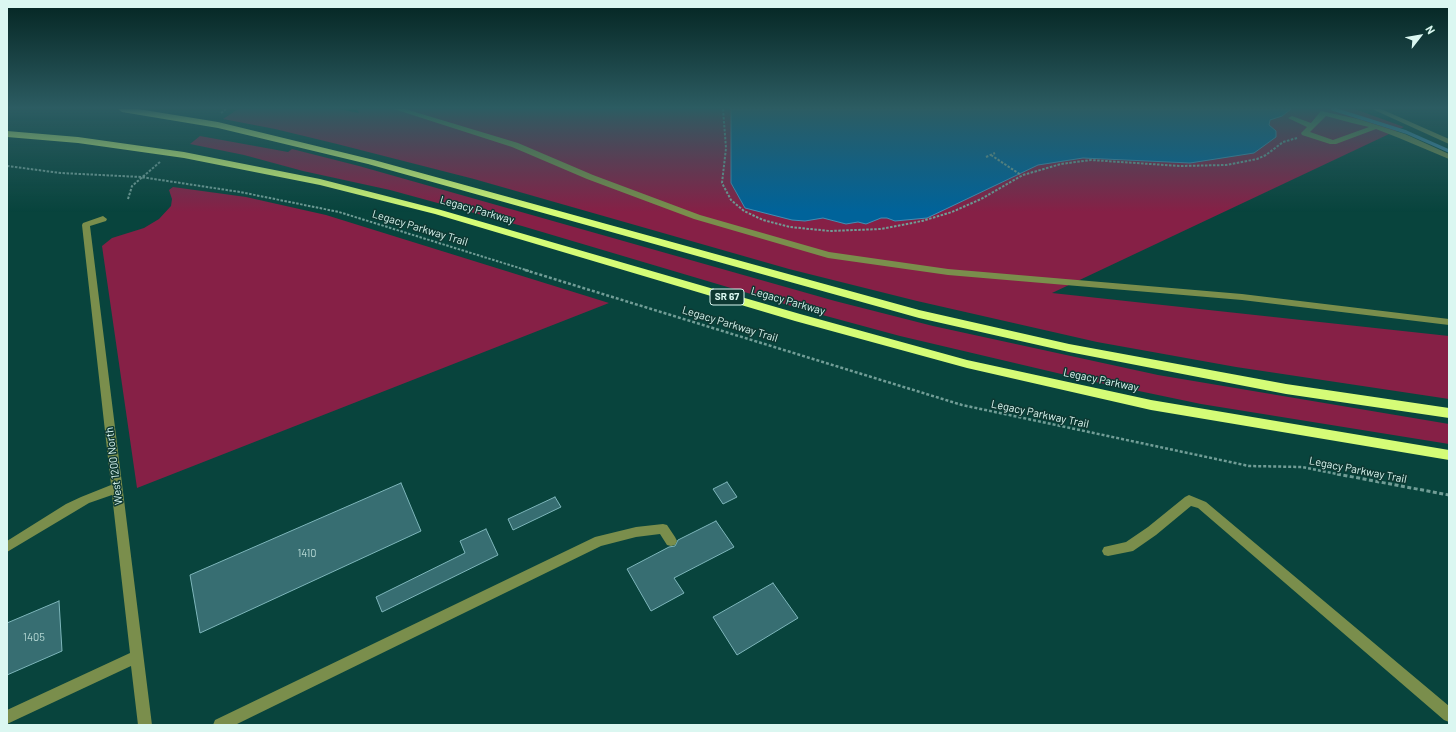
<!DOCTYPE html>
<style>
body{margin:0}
#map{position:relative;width:1456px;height:732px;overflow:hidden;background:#08443d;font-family:Barlow,sans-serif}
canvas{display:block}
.frame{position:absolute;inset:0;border:8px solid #dbf7f1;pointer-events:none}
.north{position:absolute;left:1400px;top:16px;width:40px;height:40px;-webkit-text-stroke:3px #0e3832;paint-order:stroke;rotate:59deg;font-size:11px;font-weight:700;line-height:16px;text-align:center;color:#dbf7f1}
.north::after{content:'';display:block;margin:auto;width:14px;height:18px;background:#dbf7f1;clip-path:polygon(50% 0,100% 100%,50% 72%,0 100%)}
</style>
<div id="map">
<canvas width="1456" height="732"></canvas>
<div class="frame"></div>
<div class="north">N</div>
</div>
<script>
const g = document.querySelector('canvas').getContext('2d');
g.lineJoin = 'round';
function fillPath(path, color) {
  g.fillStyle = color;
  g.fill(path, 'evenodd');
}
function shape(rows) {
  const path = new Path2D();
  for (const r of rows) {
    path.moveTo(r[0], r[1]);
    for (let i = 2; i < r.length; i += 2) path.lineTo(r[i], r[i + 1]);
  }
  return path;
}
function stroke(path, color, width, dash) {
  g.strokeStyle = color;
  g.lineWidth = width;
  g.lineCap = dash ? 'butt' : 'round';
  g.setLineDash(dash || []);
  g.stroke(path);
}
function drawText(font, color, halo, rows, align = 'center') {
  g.font = font + ' Barlow,sans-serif';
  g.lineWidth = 3;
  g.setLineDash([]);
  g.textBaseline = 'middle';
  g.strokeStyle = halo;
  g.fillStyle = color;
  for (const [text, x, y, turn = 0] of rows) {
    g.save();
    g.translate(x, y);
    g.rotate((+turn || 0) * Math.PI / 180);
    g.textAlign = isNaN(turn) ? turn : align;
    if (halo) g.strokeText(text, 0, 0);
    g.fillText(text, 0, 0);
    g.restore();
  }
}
const green = shape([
 [238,109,339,109,359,113,357,109,1355,109,1404,127,1052,293,1449,336,1449,399,1236,367,1097,342,917,301,789,269,474,179,337,144,275,129,223,119],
 [200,136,288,152,292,149,359,166,835,301,933,326,1158,375,1449,424,1449,444,1201,404,1091,381,900,336,815,313,522,226,390,190,303,171,244,155,190,144],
 [173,187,246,197,326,215,609,303,137,488,102,246,112,238,144,228,159,219,171,206,172,199,169,190]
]);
const water = shape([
 [731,109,1291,109,1282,116,1270,120,1269,125,1276,131,1276,137,1254,153,1190,163,1083,158,1038,165,927,218,895,221,887,218,881,218,866,224,858,222,846,224,823,218,805,221,792,220,745,208,731,183,731,109]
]);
const stream = shape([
 [1333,109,1406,132,1449,151]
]);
const building = shape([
 [727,482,737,497,723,504,713,489,727,482],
 [401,483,421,531,200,633,190,575,401,483],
 [555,497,561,507,513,530,508,519,555,497],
 [716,521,734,547,674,578,684,593,651,611,627,569,669,547,675,546,678,540,716,521],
 [486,529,498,555,382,612,376,597,465,553,460,541,486,529],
 [773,583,798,618,737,655,713,617,773,583],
 [59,601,62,651,7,675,7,623,59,601]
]);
const pathFar2 = shape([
 [723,109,726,148,722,183,731,200,744,211,763,220,790,227,830,231,881,229,922,221,952,212,981,199,1023,175,1061,164,1091,160,1180,166,1226,165,1257,159,1266,155,1283,142,1297,138],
 [221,113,226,109],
 [991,155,1021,175],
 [986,157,995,153],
 [7,166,61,173,141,177,240,192,339,212,529,271],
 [128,199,132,186,160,162]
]);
const pathFar1 = shape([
 [525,270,962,405,1249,466,1302,467,1342,475]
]);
const path = shape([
 [1337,474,1449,495]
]);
const minor = shape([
 [394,109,405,109,518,143,593,175,700,215,829,252,948,269,1242,294,1449,319,1449,325,1242,300,948,275,828,258,694,219,587,179,512,147,394,109],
 [1372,109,1381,109,1449,139,1449,144,1372,109],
 [1321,111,1358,119,1405,134,1449,154,1449,159,1399,138,1376,129,1336,144,1330,144,1302,135,1301,133,1307,127,1288,118,1292,116,1311,123,1321,111],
 [1326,116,1352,123,1369,127,1333,140,1310,132,1326,116],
 [103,216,107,219,106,221,90,226,152,725,138,725,131,666,7,724,7,710,130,653,112,495,89,503,74,512,7,552,7,541,66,504,81,497,111,485,82,225,83,223,103,216],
 [1189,495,1206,502,1449,706,1449,722,1444,720,1198,508,1191,506,1156,535,1133,551,1108,556,1104,555,1102,551,1104,547,1126,542,1148,527,1185,497,1189,495],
 [663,524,667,525,675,537,677,541,675,545,671,546,667,545,660,534,636,537,601,546,235,725,213,725,215,720,595,537,636,527,663,524]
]);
const highway = shape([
 [118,109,138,109,218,122,374,160,919,310,1069,344,1286,384,1449,408,1449,418,1286,394,1069,352,919,318,368,164,218,128,122,112,118,109],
 [7,131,78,137,184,152,320,179,441,210,800,314,967,360,1151,400,1449,450,1449,460,1151,410,967,368,795,321,435,214,320,185,184,158,78,143,7,137,7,131]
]);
const shields = [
 [727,297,34]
];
const shieldNames = [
 ["SR 67",727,297]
];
const streetNames = [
 ["Legacy Parkway",477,210,16],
 ["Legacy Parkway Trail",420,228,17],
 ["Legacy Parkway",788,301,16],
 ["Legacy Parkway Trail",730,324,17],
 ["Legacy Parkway",1101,380,12],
 ["Legacy Parkway Trail",1040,414,12],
 ["West 1200 North",114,466,-97],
 ["Legacy Parkway Trail",1358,470,11]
];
const nearNumbernames = [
 ["1410",307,553],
 ["1405",34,637]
];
fillPath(green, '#862046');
fillPath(water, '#00639a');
stroke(water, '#428fb4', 1);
stroke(stream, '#428fb4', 3.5);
fillPath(building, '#376e72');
stroke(building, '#7eb6bb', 1);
stroke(pathFar2, '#719d96', 2, [2.5, 1.5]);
stroke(pathFar1, '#719d96', 2.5, [3, 2]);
stroke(path, '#719d96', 3, [4, 2.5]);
fillPath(minor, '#7a8e4c');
fillPath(highway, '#d5fc77');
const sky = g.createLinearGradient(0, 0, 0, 212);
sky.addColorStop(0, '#042522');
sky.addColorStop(0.51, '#2c5c62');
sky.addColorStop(1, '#2c5c6200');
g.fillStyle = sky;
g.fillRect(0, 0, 1456, 212);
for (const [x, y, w] of shields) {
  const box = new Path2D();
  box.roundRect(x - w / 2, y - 8, w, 16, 3);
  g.fillStyle = '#0e3832';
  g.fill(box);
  stroke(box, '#dbf7f1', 1);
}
drawText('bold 10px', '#dbf7f1', null, shieldNames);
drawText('11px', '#dbf7f1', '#0e3832', streetNames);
drawText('11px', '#b2d5d1', null, nearNumbernames);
</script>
